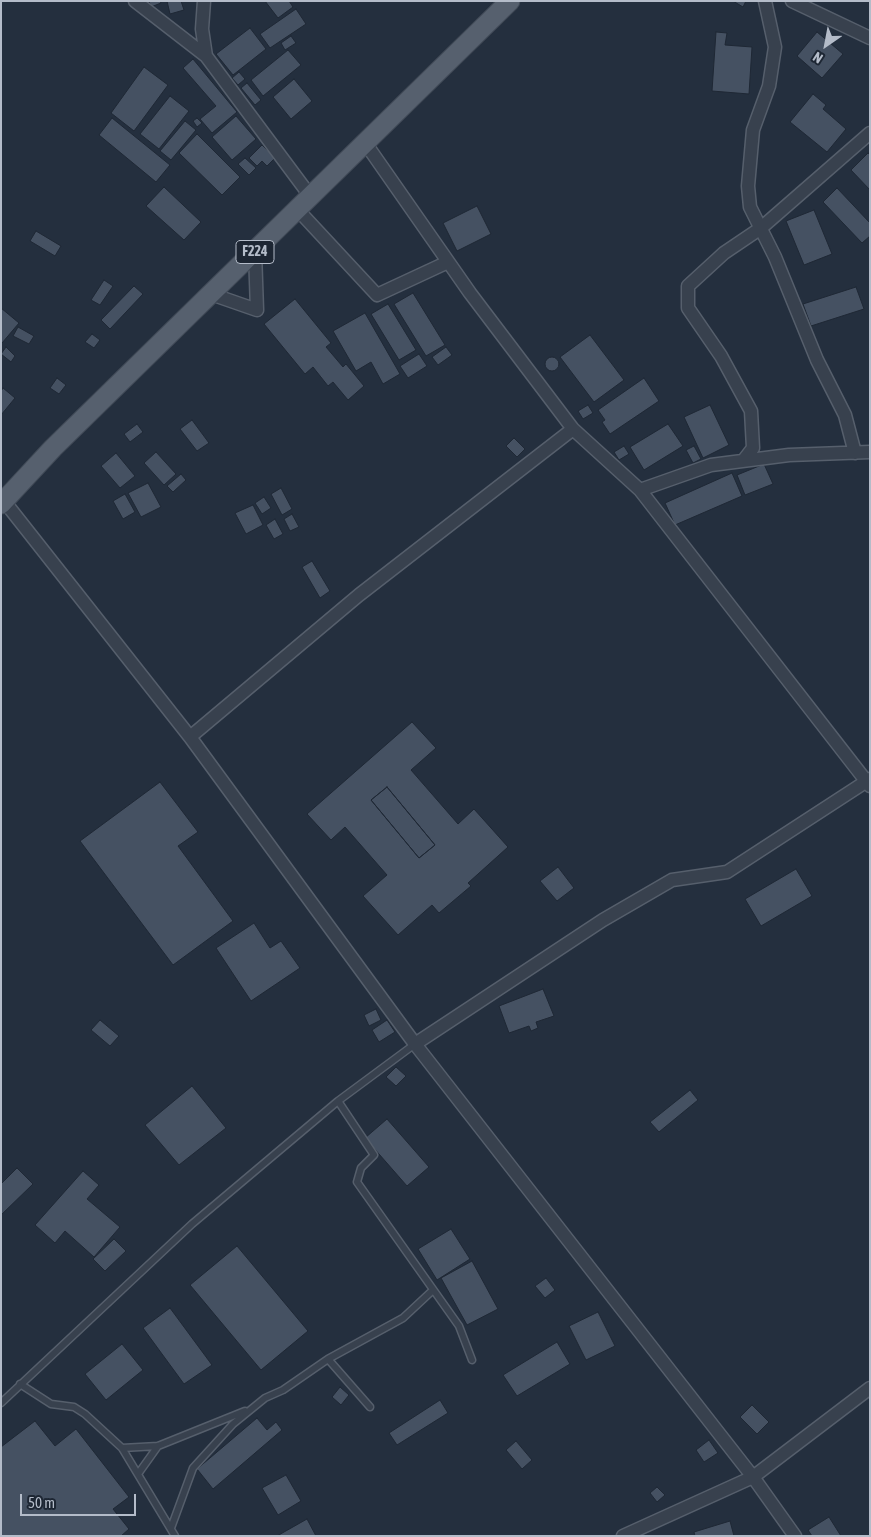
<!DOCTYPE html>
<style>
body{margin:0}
#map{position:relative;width:871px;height:1537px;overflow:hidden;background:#242f3e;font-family:"Asap Condensed",sans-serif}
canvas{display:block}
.frame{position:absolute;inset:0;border:2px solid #b4bcc9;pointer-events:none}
.north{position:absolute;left:801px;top:20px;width:50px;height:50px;-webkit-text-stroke:4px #1d2633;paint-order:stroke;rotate:213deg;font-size:14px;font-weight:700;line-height:20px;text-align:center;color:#b4bcc9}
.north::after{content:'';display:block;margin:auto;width:18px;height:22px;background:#b4bcc9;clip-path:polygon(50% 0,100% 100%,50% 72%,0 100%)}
.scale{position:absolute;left:20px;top:1494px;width:116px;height:22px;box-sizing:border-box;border:2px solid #b4bcc9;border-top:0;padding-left:6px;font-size:15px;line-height:18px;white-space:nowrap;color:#b4bcc9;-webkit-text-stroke:4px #1d2633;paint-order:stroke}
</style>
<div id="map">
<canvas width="871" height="1537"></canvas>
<div class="frame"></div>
<div class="north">N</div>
<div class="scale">50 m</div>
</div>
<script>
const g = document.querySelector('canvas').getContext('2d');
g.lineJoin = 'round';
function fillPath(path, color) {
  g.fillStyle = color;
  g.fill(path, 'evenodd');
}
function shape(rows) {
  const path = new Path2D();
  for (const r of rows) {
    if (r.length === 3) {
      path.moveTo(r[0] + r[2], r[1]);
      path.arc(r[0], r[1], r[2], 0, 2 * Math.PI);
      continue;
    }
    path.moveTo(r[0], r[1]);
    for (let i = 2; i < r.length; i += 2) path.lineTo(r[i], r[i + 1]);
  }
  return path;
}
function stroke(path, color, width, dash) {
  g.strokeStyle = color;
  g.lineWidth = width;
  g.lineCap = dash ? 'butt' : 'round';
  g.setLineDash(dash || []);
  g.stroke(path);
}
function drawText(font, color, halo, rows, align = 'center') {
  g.font = font + ' "Asap Condensed",sans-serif';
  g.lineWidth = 4;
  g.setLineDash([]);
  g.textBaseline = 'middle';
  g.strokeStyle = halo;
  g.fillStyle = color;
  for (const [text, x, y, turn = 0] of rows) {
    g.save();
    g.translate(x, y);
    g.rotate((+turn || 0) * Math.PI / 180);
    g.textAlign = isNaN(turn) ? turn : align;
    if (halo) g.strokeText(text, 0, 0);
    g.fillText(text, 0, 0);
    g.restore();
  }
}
const building = shape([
 [149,1,160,1,161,3,151,7,149,1],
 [167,1,181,1,184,10,170,14,167,1],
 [265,1,289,1,293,7,278,18,265,1],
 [733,1,746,1,743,7,733,1],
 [296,9,306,24,270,48,260,34,296,9],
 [250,28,266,49,233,75,216,54,250,28],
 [716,32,727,33,725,45,752,47,749,94,712,91,716,32],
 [817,32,843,54,822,78,797,56,817,32],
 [291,36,296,43,285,50,281,43,291,36],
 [288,50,301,65,263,96,251,80,288,50],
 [193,59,237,112,212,133,200,119,216,106,183,68,193,59],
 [144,67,168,85,134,131,111,113,144,67],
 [239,72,245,79,238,85,232,78,239,72],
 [294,79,312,101,291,119,273,97,294,79],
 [247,83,261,100,255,105,241,88,247,83],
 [813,94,826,105,823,109,846,129,827,152,790,122,813,94],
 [170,96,189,111,159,149,140,134,170,96],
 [236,116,256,139,232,160,212,137,236,116],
 [112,118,170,165,156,182,99,135,112,118],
 [197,118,202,123,197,127,193,121,197,118],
 [185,121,196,130,171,160,160,151,185,121],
 [197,134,240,177,222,195,179,153,197,134],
 [262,145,275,158,267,166,262,161,257,166,249,158,262,145],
 [868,153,870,155,870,190,851,170,868,153],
 [245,158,256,168,249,175,238,164,245,158],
 [164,187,201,222,184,240,146,206,164,187],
 [837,188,870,223,870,236,862,243,823,202,837,188],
 [477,206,491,234,457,251,443,223,477,206],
 [814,210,832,254,804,265,786,221,814,210],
 [36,231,61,246,55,256,30,241,36,231],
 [104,280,113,286,100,305,91,300,104,280],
 [134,286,143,294,110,329,101,320,134,286],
 [856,287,864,309,811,326,803,304,856,287],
 [413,293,445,345,426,356,394,304,413,293],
 [295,299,331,343,326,347,343,367,346,364,364,386,348,400,333,382,328,386,313,367,305,374,264,324,295,299],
 [388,304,416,350,399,360,371,314,388,304],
 [1,308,19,323,2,343,1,343,1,308],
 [365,313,400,374,383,384,371,362,356,371,333,331,365,313],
 [18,327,34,336,29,344,13,336,18,327],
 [92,334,100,340,94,348,85,342,92,334],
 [590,335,624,380,594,402,560,357,590,335],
 [6,347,15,356,11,362,1,354,6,347],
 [446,347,452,355,438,365,432,357,446,347],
 [419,354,427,366,408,378,400,366,419,354],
 [552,364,7],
 [57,378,66,385,59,394,50,388,57,378],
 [644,378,659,401,610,434,602,422,605,420,598,410,644,378],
 [3,388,15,398,1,415,1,391,3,388],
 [588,405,593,413,583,419,578,411,588,405],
 [710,405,729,445,703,458,684,417,710,405],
 [192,420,209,443,197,451,180,429,192,420],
 [137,424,143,432,130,442,124,434,137,424],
 [668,424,683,446,644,470,630,447,668,424],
 [514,438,525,449,517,457,506,446,514,438],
 [624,446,629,454,619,460,614,452,624,446],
 [694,446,701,459,693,463,686,450,694,446],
 [156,452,176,474,164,485,144,463,156,452],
 [116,453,135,476,120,488,101,466,116,453],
 [764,464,773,484,745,495,737,475,764,464],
 [732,473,742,496,675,525,665,503,732,473],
 [181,474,186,480,173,492,167,486,181,474],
 [148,483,161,507,141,517,128,493,148,483],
 [281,488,292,509,282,515,271,494,281,488],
 [125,494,135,512,123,519,113,501,125,494],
 [264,497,271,508,262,514,255,503,264,497],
 [253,505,263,525,246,534,235,513,253,505],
 [292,514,299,527,290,531,284,519,292,514],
 [275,519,283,534,274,539,266,525,275,519],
 [312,561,330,591,320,598,302,567,312,561],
 [412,722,436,748,411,770,458,824,474,809,508,847,468,883,471,886,439,913,432,905,398,935,363,896,387,875,345,827,331,840,307,814,412,722],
 [387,787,435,845,419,858,371,800,387,787],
 [160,782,198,832,178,846,233,921,173,965,80,841,160,782],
 [387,787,435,845,419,858,371,800,387,787],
 [558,867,574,888,557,901,540,881,558,867],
 [796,869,812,896,761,926,745,899,796,869],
 [254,923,270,948,281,941,300,968,251,1001,216,948,254,923],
 [543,989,554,1016,536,1022,538,1028,531,1031,529,1026,509,1033,499,1006,543,989],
 [376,1009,381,1020,369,1026,364,1015,376,1009],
 [100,1020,119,1036,110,1046,91,1030,100,1020],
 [387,1020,395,1032,379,1042,372,1030,387,1020],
 [396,1067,406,1076,396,1086,386,1077,396,1067],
 [192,1086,226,1128,179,1165,145,1125,192,1086],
 [690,1090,698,1100,659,1132,650,1122,690,1090],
 [387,1119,429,1167,407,1186,365,1138,387,1119],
 [17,1168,33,1184,1,1215,1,1184,17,1168],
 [83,1171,99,1185,87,1199,120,1227,94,1257,65,1231,55,1243,35,1225,83,1171],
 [451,1229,470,1259,437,1280,418,1249,451,1229],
 [114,1239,126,1251,105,1271,93,1259,114,1239],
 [237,1246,308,1331,261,1370,190,1285,237,1246],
 [472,1261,498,1309,467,1325,441,1278,472,1261],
 [546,1278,555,1290,545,1298,535,1286,546,1278],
 [170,1308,212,1365,184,1384,143,1328,170,1308],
 [598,1312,615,1346,586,1360,569,1326,598,1312],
 [557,1342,570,1364,517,1396,503,1375,557,1342],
 [122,1344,143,1370,106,1400,85,1374,122,1344],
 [340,1387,349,1395,341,1405,332,1397,340,1387],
 [440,1400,448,1413,397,1445,389,1433,440,1400],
 [752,1405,769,1422,757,1434,740,1417,752,1405],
 [257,1418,267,1430,276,1422,282,1430,213,1489,197,1469,257,1418],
 [35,1421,55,1446,76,1429,129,1497,113,1509,129,1529,121,1536,1,1536,1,1447,35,1421],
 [709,1440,718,1453,704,1462,696,1450,709,1440],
 [516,1441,532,1460,522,1469,506,1450,516,1441],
 [286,1475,301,1501,278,1515,262,1488,286,1475],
 [657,1487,665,1495,657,1502,650,1493,657,1487],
 [829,1517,841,1536,812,1536,808,1530,829,1517],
 [307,1519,316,1536,277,1536,307,1519],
 [730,1521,734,1536,695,1536,694,1532,730,1521]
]);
const lane = shape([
 [338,1101,374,1155,361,1168,357,1182,459,1326,472,1360],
 [328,1359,370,1407],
 [20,1384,51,1404,74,1407,85,1414,122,1448,175,1536],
 [1,1403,192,1224,338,1101,415,1044],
 [122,1448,158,1446,245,1411],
 [138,1474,158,1446],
 [171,1528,193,1468,233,1424,265,1398,283,1390,328,1359,403,1318,433,1290]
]);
const street = shape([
 [135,1,206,56,311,197],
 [204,1,202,29,206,56],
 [765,1,775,47,769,86,753,130,748,186,750,207,775,257,817,360,845,415,855,453],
 [792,1,870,38],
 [366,144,470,293,573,429],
 [298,210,377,295,448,262],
 [211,294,257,310,255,252],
 [743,461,753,448,751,411,721,356,688,308,688,286,724,253,761,228,870,133],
 [640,490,711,465,789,455,870,452],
 [4,501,190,737,415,1044,753,1477,795,1536],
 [190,737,359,595,573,429,640,490,870,786],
 [415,1044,603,920,672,880,727,872,870,779],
 [623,1536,753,1477,870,1388]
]);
const primary = shape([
 [1,504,53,448,510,1]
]);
const shields = [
 [255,252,38]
];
const shieldNames = [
 ["F224",255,252]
];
fillPath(building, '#455162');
stroke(building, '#1f2835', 1);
stroke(lane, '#565f6c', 9);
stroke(street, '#565f6c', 15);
stroke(primary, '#414a57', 21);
stroke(lane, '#38414e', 6);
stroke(street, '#38414e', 12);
stroke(primary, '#56606e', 19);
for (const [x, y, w] of shields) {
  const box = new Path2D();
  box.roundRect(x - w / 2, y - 11.5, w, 23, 4);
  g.fillStyle = '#1d2633';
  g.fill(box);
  stroke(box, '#b4bcc9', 1);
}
drawText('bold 14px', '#b4bcc9', null, shieldNames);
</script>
